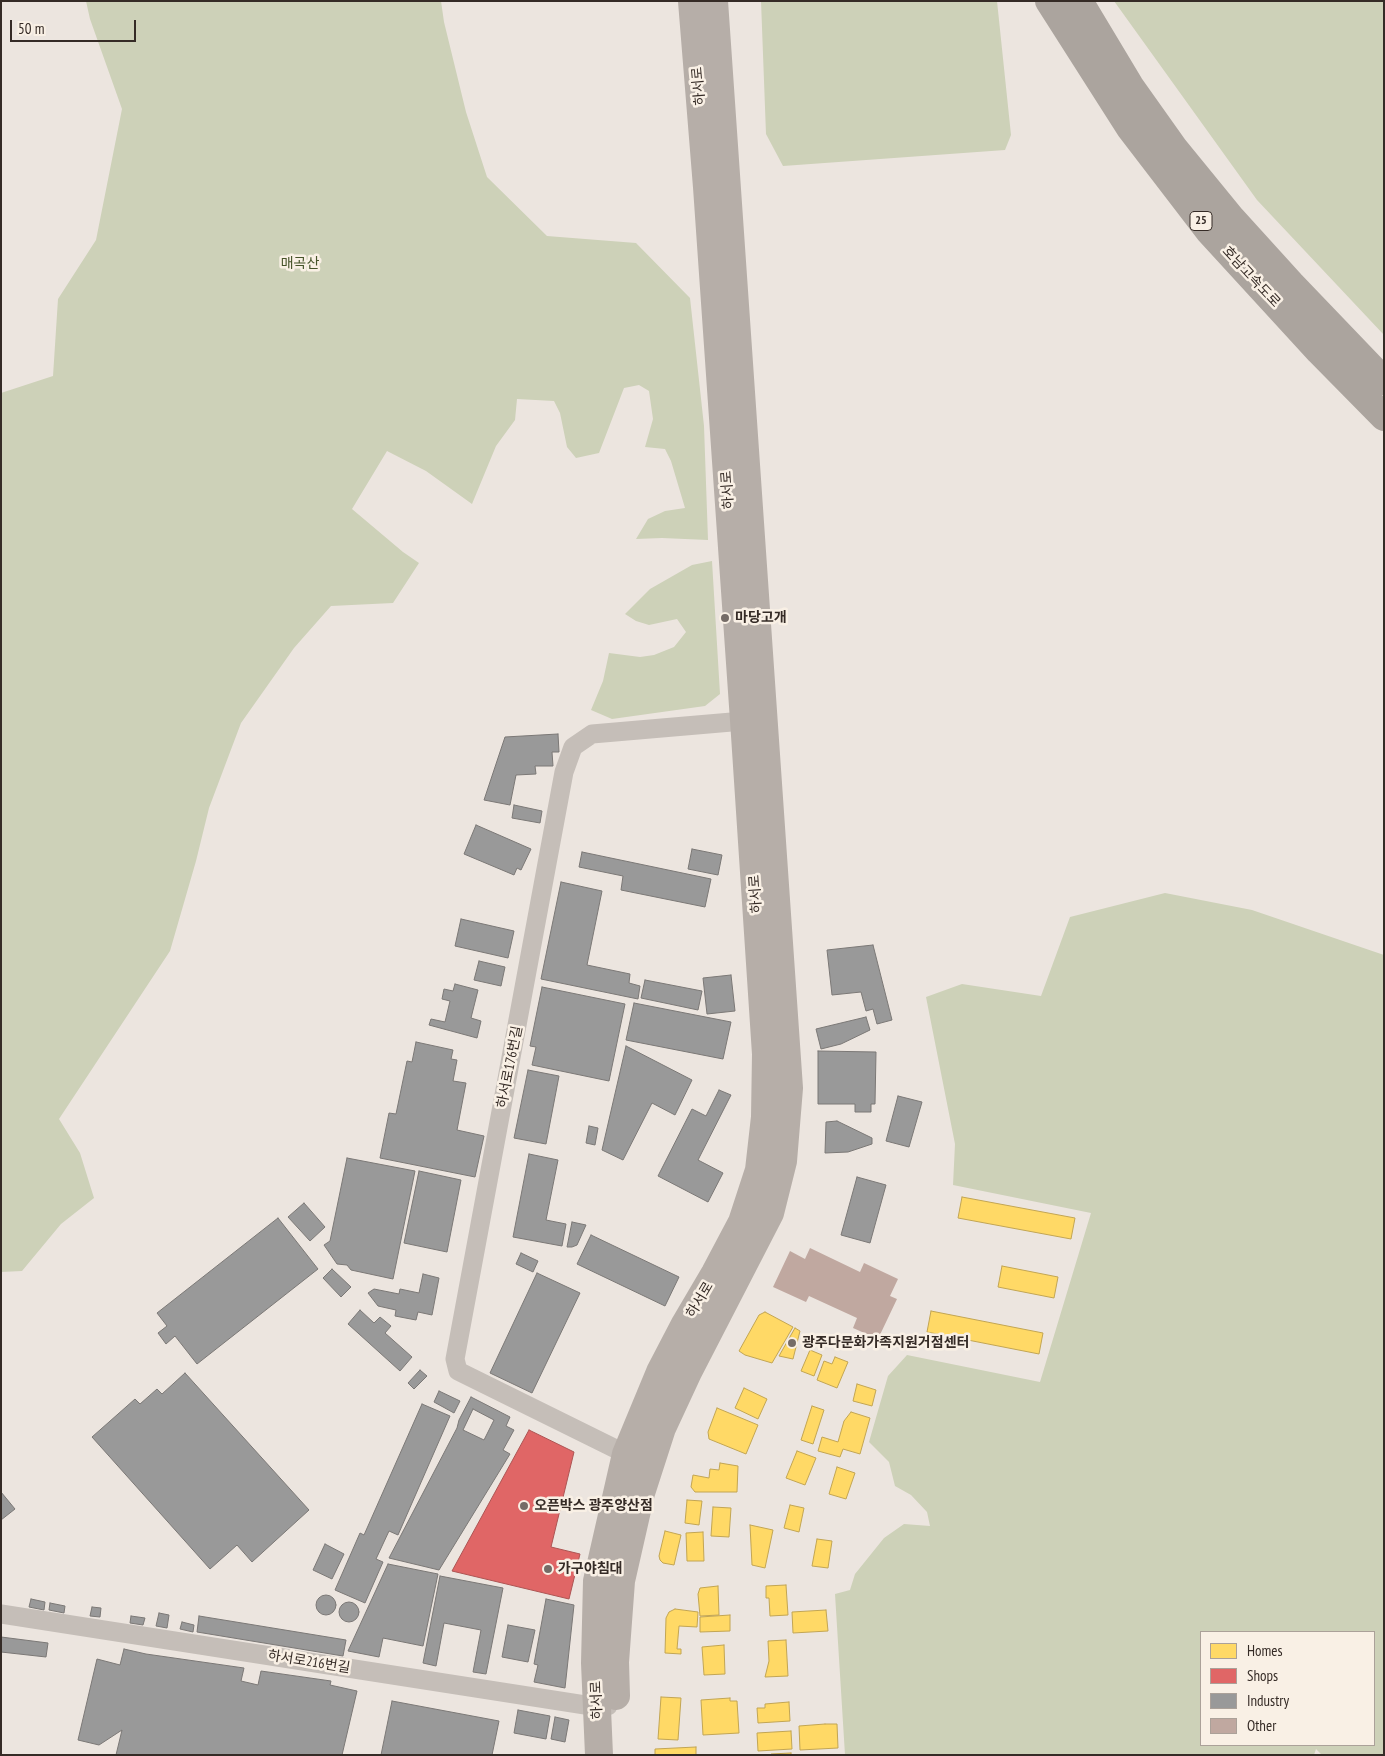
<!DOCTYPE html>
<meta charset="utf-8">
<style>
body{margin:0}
#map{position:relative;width:1385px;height:1756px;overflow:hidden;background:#ece5df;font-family:"PT Sans Narrow",sans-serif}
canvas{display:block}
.frame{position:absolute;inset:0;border:2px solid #352b26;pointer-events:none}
.legend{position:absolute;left:1200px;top:1631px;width:175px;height:115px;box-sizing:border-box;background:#f9f0e5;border:1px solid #aba199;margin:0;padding:6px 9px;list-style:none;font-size:15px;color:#352b26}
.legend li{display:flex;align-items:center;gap:10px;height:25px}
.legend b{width:25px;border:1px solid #aba199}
.scale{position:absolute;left:10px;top:20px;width:126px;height:22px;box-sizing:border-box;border:2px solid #352b26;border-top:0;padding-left:6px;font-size:15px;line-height:18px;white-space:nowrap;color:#352b26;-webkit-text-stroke:4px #f9f0e5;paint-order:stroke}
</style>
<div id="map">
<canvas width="1385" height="1756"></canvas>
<div class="frame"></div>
<ul class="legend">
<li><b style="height:14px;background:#ffd966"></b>Homes</li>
<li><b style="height:14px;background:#e06666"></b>Shops</li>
<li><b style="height:14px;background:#999"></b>Industry</li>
<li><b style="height:14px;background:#c0a8a0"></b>Other</li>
</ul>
<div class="scale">50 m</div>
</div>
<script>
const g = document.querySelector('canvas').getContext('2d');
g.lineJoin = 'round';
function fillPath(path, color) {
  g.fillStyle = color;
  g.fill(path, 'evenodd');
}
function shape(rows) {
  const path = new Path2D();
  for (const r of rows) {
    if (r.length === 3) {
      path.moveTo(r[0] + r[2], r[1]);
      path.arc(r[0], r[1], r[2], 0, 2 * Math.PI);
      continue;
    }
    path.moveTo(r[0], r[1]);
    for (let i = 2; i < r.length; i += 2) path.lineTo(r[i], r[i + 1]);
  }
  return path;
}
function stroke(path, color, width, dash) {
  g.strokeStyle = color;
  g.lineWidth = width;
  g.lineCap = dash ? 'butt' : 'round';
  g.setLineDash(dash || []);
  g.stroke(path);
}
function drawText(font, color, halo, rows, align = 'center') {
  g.font = font + ' "PT Sans Narrow","Noto Sans KR",sans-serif';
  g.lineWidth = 5;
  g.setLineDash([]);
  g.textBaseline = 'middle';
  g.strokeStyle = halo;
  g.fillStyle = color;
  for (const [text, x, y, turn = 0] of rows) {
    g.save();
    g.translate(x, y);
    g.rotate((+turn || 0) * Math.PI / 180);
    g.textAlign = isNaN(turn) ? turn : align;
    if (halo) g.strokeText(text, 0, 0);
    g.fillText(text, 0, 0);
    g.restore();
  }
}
const green = shape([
 [86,1,441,1,444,22,466,112,487,177,547,236,636,243,690,298,704,426,708,540,662,538,636,539,648,519,665,511,685,508,671,461,665,449,645,447,653,419,649,391,639,385,624,388,599,453,576,458,567,447,560,413,554,401,517,399,515,420,496,446,472,504,426,471,387,451,352,509,403,552,419,563,393,603,331,606,294,648,241,723,209,808,196,861,170,951,59,1119,80,1153,94,1198,61,1224,22,1271,1,1272,1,393,53,376,58,299,96,240,122,109,90,19],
 [761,1,997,1,1011,135,1005,150,783,166,766,134],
 [1114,1,1384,1,1384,335,1257,200],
 [712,561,720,694,705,706,612,719,591,710,603,681,609,653,640,657,654,655,674,647,686,632,677,619,649,625,636,621,625,614,650,589,692,565],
 [1165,893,1252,910,1384,955,1384,1755,1322,1755,1316,1749,1314,1755,845,1755,835,1594,850,1590,855,1574,884,1538,904,1524,930,1526,927,1512,911,1495,895,1486,889,1462,869,1442,888,1376,907,1355,1040,1382,1091,1213,953,1185,955,1144,926,997,962,984,1041,996,1070,917],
 [1374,1632,1374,1745,1201,1745,1201,1632]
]);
const homes = shape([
 [962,1197,1075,1218,1071,1239,958,1218,962,1197],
 [1002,1266,1058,1277,1054,1298,998,1287,1002,1266],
 [931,1311,1043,1333,1039,1354,927,1332,931,1311],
 [765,1312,793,1327,772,1363,745,1355,739,1351,759,1315,765,1312],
 [795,1328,800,1331,793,1359,779,1356,795,1328],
 [810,1350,822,1355,814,1376,801,1371,810,1350],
 [835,1357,848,1362,837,1388,817,1380,824,1361,832,1364,835,1357],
 [857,1384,876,1390,872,1406,853,1401,857,1384],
 [744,1388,767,1399,758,1419,735,1408,744,1388],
 [812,1406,824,1410,813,1444,801,1440,812,1406],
 [717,1408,758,1425,746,1454,709,1439,708,1432,717,1408],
 [851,1412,870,1418,860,1454,843,1449,840,1457,818,1451,822,1437,838,1442,844,1421,851,1412],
 [797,1451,816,1458,805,1485,786,1478,797,1451],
 [720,1463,738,1466,737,1492,695,1492,691,1487,693,1475,709,1478,710,1469,719,1470,720,1463],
 [837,1467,855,1473,846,1499,829,1494,837,1467],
 [687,1500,702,1501,699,1525,685,1523,687,1500],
 [790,1505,804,1508,799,1532,784,1528,790,1505],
 [713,1507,731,1508,729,1537,711,1536,713,1507],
 [750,1525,773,1530,765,1568,752,1565,750,1525],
 [665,1531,681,1535,674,1565,663,1563,660,1560,659,1556,665,1531],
 [703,1532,704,1561,687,1561,686,1533,703,1532],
 [817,1539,832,1541,828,1568,812,1566,817,1539],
 [786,1585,788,1615,770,1616,769,1598,766,1598,766,1586,786,1585],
 [718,1586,719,1615,700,1616,698,1594,700,1588,718,1586],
 [675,1609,698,1612,697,1627,679,1626,677,1649,681,1649,681,1654,665,1653,666,1618,669,1612,675,1609],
 [826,1610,828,1631,793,1633,792,1612,826,1610],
 [730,1615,730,1631,700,1632,700,1617,730,1615],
 [786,1640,788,1676,765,1677,769,1661,768,1641,786,1640],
 [724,1645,725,1674,704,1675,702,1647,724,1645],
 [661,1697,681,1698,678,1740,658,1739,661,1697],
 [730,1698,730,1701,737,1701,739,1733,703,1735,701,1700,730,1698],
 [789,1702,790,1721,758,1723,757,1708,765,1708,765,1704,789,1702],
 [825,1724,837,1724,838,1748,800,1750,799,1726,825,1724],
 [791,1731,792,1749,758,1751,757,1733,791,1731],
 [696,1747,696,1755,655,1755,655,1749,696,1747],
 [791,1753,791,1755,771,1755,771,1754,791,1753]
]);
const shops = shape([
 [529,1430,574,1452,551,1547,580,1554,569,1599,452,1571,529,1430]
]);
const industry = shape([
 [558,734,559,752,552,752,553,766,535,766,536,774,516,775,510,805,484,800,505,737,558,734],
 [514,805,542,811,540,823,512,818,514,805],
 [476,825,531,849,521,870,517,868,514,875,464,854,476,825],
 [692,849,722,855,718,875,688,869,692,849],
 [582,852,711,879,705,907,621,890,623,876,579,867,582,852],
 [561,882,602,891,587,965,630,974,629,983,640,986,638,999,541,979,561,882],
 [461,919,514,931,508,958,455,946,461,919],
 [873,945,892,1020,877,1024,873,1009,866,1011,861,992,832,995,827,950,873,945],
 [479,961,505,967,501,986,474,980,479,961],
 [731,975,735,1011,707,1014,703,978,731,975],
 [645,980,702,991,698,1010,641,998,645,980],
 [455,984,478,990,471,1018,481,1021,477,1038,429,1025,431,1019,445,1022,450,1001,442,999,444,989,453,991,455,984],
 [542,987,625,1004,609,1081,532,1065,536,1047,530,1046,542,987],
 [634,1003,731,1022,723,1059,626,1040,634,1003],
 [866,1017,870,1030,841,1044,821,1049,816,1029,866,1017],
 [416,1042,453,1050,451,1059,457,1060,453,1081,466,1083,457,1130,484,1136,475,1177,380,1158,389,1113,396,1114,407,1061,412,1062,416,1042],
 [626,1046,692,1080,675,1115,652,1103,623,1160,602,1150,626,1046],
 [818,1051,876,1052,875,1104,871,1104,871,1112,855,1112,855,1104,818,1104,818,1051],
 [528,1070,559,1076,546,1144,514,1138,528,1070],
 [719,1090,731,1095,698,1160,723,1173,708,1202,658,1176,692,1109,706,1116,719,1090],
 [898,1096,922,1102,909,1147,886,1141,898,1096],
 [837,1121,872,1138,872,1144,848,1152,825,1153,826,1122,837,1121],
 [589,1126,598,1128,595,1145,586,1143,589,1126],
 [529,1154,558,1160,546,1220,566,1224,562,1246,513,1237,529,1154],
 [347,1158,415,1171,393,1279,351,1270,347,1265,337,1264,324,1245,330,1241,347,1158],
 [419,1171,461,1180,447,1252,404,1243,419,1171],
 [857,1177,886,1185,870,1243,841,1235,857,1177],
 [304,1203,325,1227,310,1241,288,1217,304,1203],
 [278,1218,318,1269,197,1364,175,1336,166,1344,158,1333,167,1326,157,1313,278,1218],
 [572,1222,586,1225,577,1245,572,1247,567,1247,572,1222],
 [591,1235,679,1277,665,1306,577,1264,591,1235],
 [521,1253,538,1261,533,1272,516,1264,521,1253],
 [332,1269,351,1287,341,1297,323,1278,332,1269],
 [537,1273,580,1293,532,1393,490,1373,537,1273],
 [423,1274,439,1278,432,1315,418,1312,416,1320,395,1316,396,1310,378,1306,368,1293,374,1289,399,1294,400,1289,419,1293,423,1274],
 [360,1310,374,1323,380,1317,391,1326,385,1333,412,1357,400,1371,348,1324,360,1310],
 [420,1370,427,1376,414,1389,408,1383,420,1370],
 [185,1373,309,1510,252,1562,237,1545,210,1569,92,1437,135,1399,140,1404,157,1389,162,1394,185,1373],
 [439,1391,460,1401,454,1413,434,1402,439,1391],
 [471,1397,510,1417,506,1426,514,1430,503,1450,510,1454,439,1570,389,1558,457,1428,459,1420,471,1397],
 [473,1409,494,1420,484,1440,463,1430,473,1409],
 [422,1404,450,1416,398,1535,389,1531,376,1559,383,1562,365,1603,335,1590,360,1533,364,1535,422,1404],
 [1,1492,15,1509,1,1520,1,1492],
 [325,1544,344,1554,332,1579,313,1570,325,1544],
 [388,1564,438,1574,423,1646,383,1638,379,1657,348,1651,388,1564],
 [440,1576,503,1588,486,1674,473,1672,481,1630,444,1623,436,1666,423,1663,440,1576],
 [326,1605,10],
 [31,1599,45,1602,44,1610,29,1607,31,1599],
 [546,1599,574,1605,565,1688,534,1682,538,1665,534,1664,546,1599],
 [349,1612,10],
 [50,1603,65,1606,64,1613,49,1610,50,1603],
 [92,1607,101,1608,100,1617,90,1616,92,1607],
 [159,1613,169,1615,167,1628,156,1626,159,1613],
 [131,1616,145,1618,143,1625,130,1623,131,1616],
 [199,1616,346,1640,343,1656,197,1632,199,1616],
 [182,1622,194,1625,193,1632,180,1629,182,1622],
 [508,1625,535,1630,528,1662,502,1657,508,1625],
 [1,1637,48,1643,46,1657,1,1652,1,1637],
 [124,1649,146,1654,244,1668,241,1681,258,1685,261,1671,331,1681,330,1685,357,1691,342,1755,116,1755,122,1730,99,1745,78,1740,97,1659,120,1665,124,1649],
 [392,1701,499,1721,492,1755,381,1755,392,1701],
 [518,1710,550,1716,546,1739,514,1733,518,1710],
 [555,1717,569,1720,565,1742,551,1739,555,1717]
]);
const building = shape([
 [810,1248,860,1272,864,1263,898,1279,890,1296,897,1299,878,1339,853,1328,857,1318,809,1296,806,1302,773,1287,790,1251,805,1259]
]);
const minor = shape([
 [636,1457,626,1454,458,1371,455,1359,564,772,573,747,592,734,755,720],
 [1,1614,598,1707,608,1706]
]);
const secondary = shape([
 [616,1696,615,1662,621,1581,641,1493,662,1428,688,1372,770,1213,783,1161,789,1088,714,1],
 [599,1755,595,1663,597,1581,626,1454,660,1372,685,1324,715,1273,742,1222,759,1170,765,1117,766,1054,744,720,707,187,692,1]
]);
const motorway = shape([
 [1049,1,1130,128,1209,231,1319,351,1384,417],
 [1079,1,1130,86,1174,148,1232,219,1291,284,1384,381]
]);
const markers = [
 [725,618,5,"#756c67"],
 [792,1343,5,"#756c67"],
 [524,1506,5,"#756c67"],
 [548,1569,5,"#756c67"]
];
const shields = [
 [1201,221,22]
];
const shieldNames = [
 ["25",1201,221]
];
const streetNames = [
 ["하서로",699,86,-95],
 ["호남고속도로",1251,277,47],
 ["하서로",728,490,-94],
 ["하서로",756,894,-94],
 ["하서로176번길",510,1067,-79],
 ["하서로",700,1300,-59],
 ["하서로216번길",309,1662,9],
 ["하서로",597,1700,-92]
];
const parkNames = [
 ["매곡산",300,264]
];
const poiNames = [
 ["마당고개",735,618],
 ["광주다문화가족지원거점센터",802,1343],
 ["오픈박스 광주양산점",534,1506],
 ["가구야침대",558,1569]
];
fillPath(green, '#cdd1b8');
fillPath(homes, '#ffd966');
stroke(homes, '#c2a553', 1);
fillPath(shops, '#e06666');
stroke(shops, '#ad5453', 1);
fillPath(industry, '#999');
stroke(industry, '#7b7876', 1);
fillPath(building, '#c0a8a0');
stroke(minor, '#c5beb8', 19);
stroke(secondary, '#b6aea8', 28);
stroke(motorway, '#aba49e', 28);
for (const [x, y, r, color] of markers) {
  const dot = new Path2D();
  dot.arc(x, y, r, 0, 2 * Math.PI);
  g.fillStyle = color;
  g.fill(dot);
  stroke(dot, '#f9f0e5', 2);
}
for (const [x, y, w] of shields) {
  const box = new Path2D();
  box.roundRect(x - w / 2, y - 9.5, w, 19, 4);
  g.fillStyle = '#f9f0e5';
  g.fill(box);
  stroke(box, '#352b26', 1);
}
drawText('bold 12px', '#352b26', null, shieldNames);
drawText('14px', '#352b26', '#f9f0e5', streetNames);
drawText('14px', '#46542a', '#f9f0e5', parkNames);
drawText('bold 14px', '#352b26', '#f9f0e5', poiNames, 'left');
</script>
